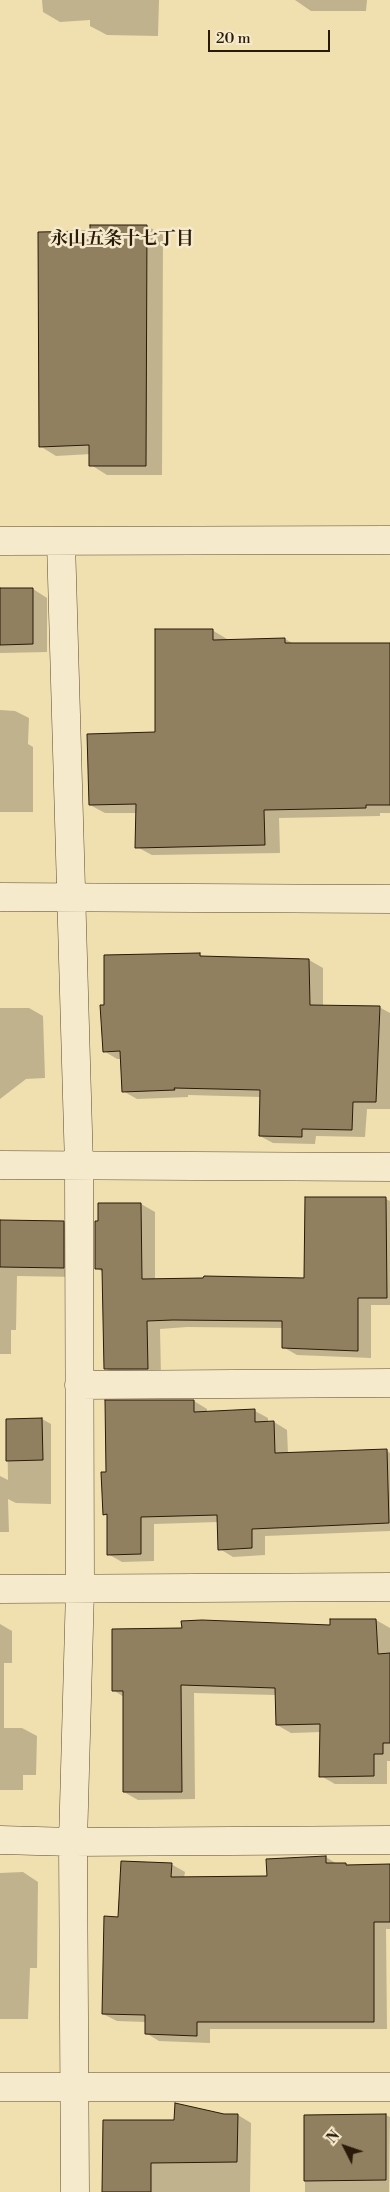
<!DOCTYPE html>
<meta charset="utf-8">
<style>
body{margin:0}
#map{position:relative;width:390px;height:2192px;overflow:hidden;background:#f0dfaf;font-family:"Libre Bodoni",serif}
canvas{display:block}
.north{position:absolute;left:320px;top:2122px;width:50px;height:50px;-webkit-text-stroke:4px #f5eacb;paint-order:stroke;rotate:311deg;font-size:14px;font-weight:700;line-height:20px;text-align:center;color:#2a1a0a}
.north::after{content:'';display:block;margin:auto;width:18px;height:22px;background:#2a1a0a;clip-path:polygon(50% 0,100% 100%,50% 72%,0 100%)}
.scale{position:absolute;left:208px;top:30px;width:122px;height:22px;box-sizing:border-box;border:2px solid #2a1a0a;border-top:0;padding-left:6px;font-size:15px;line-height:18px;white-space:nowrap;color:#2a1a0a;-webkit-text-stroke:4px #f5eacb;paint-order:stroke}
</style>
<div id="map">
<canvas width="390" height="2192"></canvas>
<div class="north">N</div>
<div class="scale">20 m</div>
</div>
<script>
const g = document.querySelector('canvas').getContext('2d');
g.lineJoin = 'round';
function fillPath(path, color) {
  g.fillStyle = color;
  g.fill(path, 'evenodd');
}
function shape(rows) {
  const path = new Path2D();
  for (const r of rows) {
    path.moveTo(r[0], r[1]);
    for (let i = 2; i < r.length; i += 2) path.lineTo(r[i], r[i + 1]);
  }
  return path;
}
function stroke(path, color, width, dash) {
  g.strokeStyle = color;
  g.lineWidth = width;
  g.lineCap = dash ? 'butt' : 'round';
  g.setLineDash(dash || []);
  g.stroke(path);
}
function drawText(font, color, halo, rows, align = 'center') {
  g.font = font + ' "Libre Bodoni","Noto Serif JP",serif';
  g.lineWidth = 5;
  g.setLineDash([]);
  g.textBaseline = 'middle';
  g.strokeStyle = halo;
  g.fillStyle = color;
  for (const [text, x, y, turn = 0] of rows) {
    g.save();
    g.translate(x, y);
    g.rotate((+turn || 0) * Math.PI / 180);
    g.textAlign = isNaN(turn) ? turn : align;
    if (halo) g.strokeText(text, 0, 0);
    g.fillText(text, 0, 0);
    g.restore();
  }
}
const shadow = shape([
 [42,0,159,0,158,36,107,35,90,26,90,20,60,22,43,12],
 [295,0,367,0,366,11,311,11],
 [147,226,163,235,162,475,107,475,91,465,91,454,56,456,40,446],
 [33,589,47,598,47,652,0,653,0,590],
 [212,630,227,639,227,641,285,639,294,644,390,644,390,813,380,813,380,816,279,818,280,853,152,855,137,847,137,813,105,813,90,805,156,734],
 [0,710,15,711,29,718,28,744,33,747,33,812,0,812],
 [200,955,205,958,309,960,323,968,323,1006,379,1007,390,1013,390,1109,367,1109,365,1137,316,1136,315,1144,273,1143,260,1136,261,1097,188,1095,188,1097,137,1099,123,1091,122,1059,117,1059,104,1051],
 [0,1008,29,1008,43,1016,45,1078,26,1079,0,1099,0,1121],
 [306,1198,386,1199,390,1201,390,1305,371,1305,371,1358,297,1355,283,1347,283,1328,187,1327,160,1329,161,1376,119,1376,105,1368,103,1272,96,1268,99,1204,141,1204,155,1212,155,1280,306,1279],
 [0,1221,63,1222,79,1231,79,1277,17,1276,16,1330,11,1330,11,1354,0,1354],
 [194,1401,207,1409,207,1413,255,1411,268,1418,268,1422,274,1422,287,1430,288,1454,387,1451,390,1453,390,1531,265,1536,265,1555,233,1557,220,1549,218,1522,154,1524,154,1561,122,1562,108,1554,108,1516,104,1514,108,1473],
 [42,1419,51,1424,51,1504,16,1503,8,1499,9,1532,0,1532,0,1476,8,1480,7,1420],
 [376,1620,390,1628,390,1761,387,1761,387,1784,335,1784,321,1776,321,1732,291,1733,277,1725,276,1695,194,1693,195,1799,138,1800,124,1792,124,1697,113,1690,331,1626],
 [0,1624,12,1631,12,1663,4,1663,4,1728,22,1728,37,1736,36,1775,23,1775,23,1790,0,1790],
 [326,1857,337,1864,349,1866,390,1865,390,1929,386,1929,387,2029,210,2029,210,2043,159,2041,146,2033,146,2022,117,2021,103,2014,120,1918,171,1864,185,1872,184,1878,268,1877],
 [23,1872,38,1882,37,1968,30,1968,28,2019,0,2019,0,1873],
 [224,2115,238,2115,251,2123,250,2192,103,2192,175,2121],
 [386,2115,390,2117,389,2192,305,2192,305,2116]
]);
const building = shape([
 [90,225,147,225,146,466,89,466,89,445,39,447,38,232,90,231,90,225],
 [0,588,33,588,33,644,0,645,0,588],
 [155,629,213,629,213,640,285,638,285,643,390,643,390,805,366,805,366,808,264,810,265,845,135,848,136,804,89,805,87,734,155,732,155,629],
 [200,953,200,956,309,959,310,1005,380,1006,376,1102,353,1102,352,1130,302,1129,302,1137,259,1136,260,1090,174,1088,175,1090,122,1092,120,1051,103,1052,100,1005,104,1005,104,955,200,953],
 [305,1197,386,1197,387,1298,358,1298,358,1351,282,1348,282,1321,173,1320,147,1321,148,1369,104,1369,102,1269,95,1269,95,1221,98,1221,98,1203,141,1203,142,1279,203,1278,204,1276,304,1278,305,1197],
 [0,1220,64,1221,64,1268,0,1267,0,1220],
 [105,1400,194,1400,194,1412,255,1409,255,1422,274,1421,275,1453,387,1449,389,1523,252,1529,252,1548,218,1550,217,1515,141,1517,141,1554,107,1555,107,1514,103,1515,101,1472,106,1472,105,1400],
 [42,1418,43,1460,6,1461,6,1419,42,1418],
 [330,1619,376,1619,378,1654,390,1653,390,1743,383,1743,383,1754,374,1754,374,1776,319,1777,320,1724,276,1725,275,1688,181,1685,182,1792,123,1792,123,1691,112,1691,112,1629,182,1628,181,1621,202,1620,330,1625,330,1619],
 [326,1856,326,1863,346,1863,346,1865,390,1864,390,1922,374,1922,374,2022,197,2022,197,2036,145,2034,145,2015,102,2014,104,1916,118,1917,121,1861,172,1863,171,1877,267,1876,266,1859,326,1856],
 [175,2103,224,2114,238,2114,237,2162,151,2163,151,2192,102,2192,103,2120,174,2120,175,2103],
 [386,2114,386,2180,304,2181,304,2115,386,2114]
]);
const minor = shape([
 [0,541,390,540],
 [61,542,79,1166,80,1590,73,1842,75,2192],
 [0,897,390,899],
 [0,1165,390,1167],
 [79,1385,390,1383],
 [0,1589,390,1587],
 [0,1840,73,1842,390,1840],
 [0,2087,390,2087]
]);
const neighbourhoodNames = [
 ["永山五条十七丁目",122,240]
];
fillPath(shadow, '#0003');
fillPath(building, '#918060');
stroke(building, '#2a1a0a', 1);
stroke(minor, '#5c4b33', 29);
stroke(minor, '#f5eacb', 28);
drawText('bold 18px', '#2a1a0a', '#f5eacb', neighbourhoodNames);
</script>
